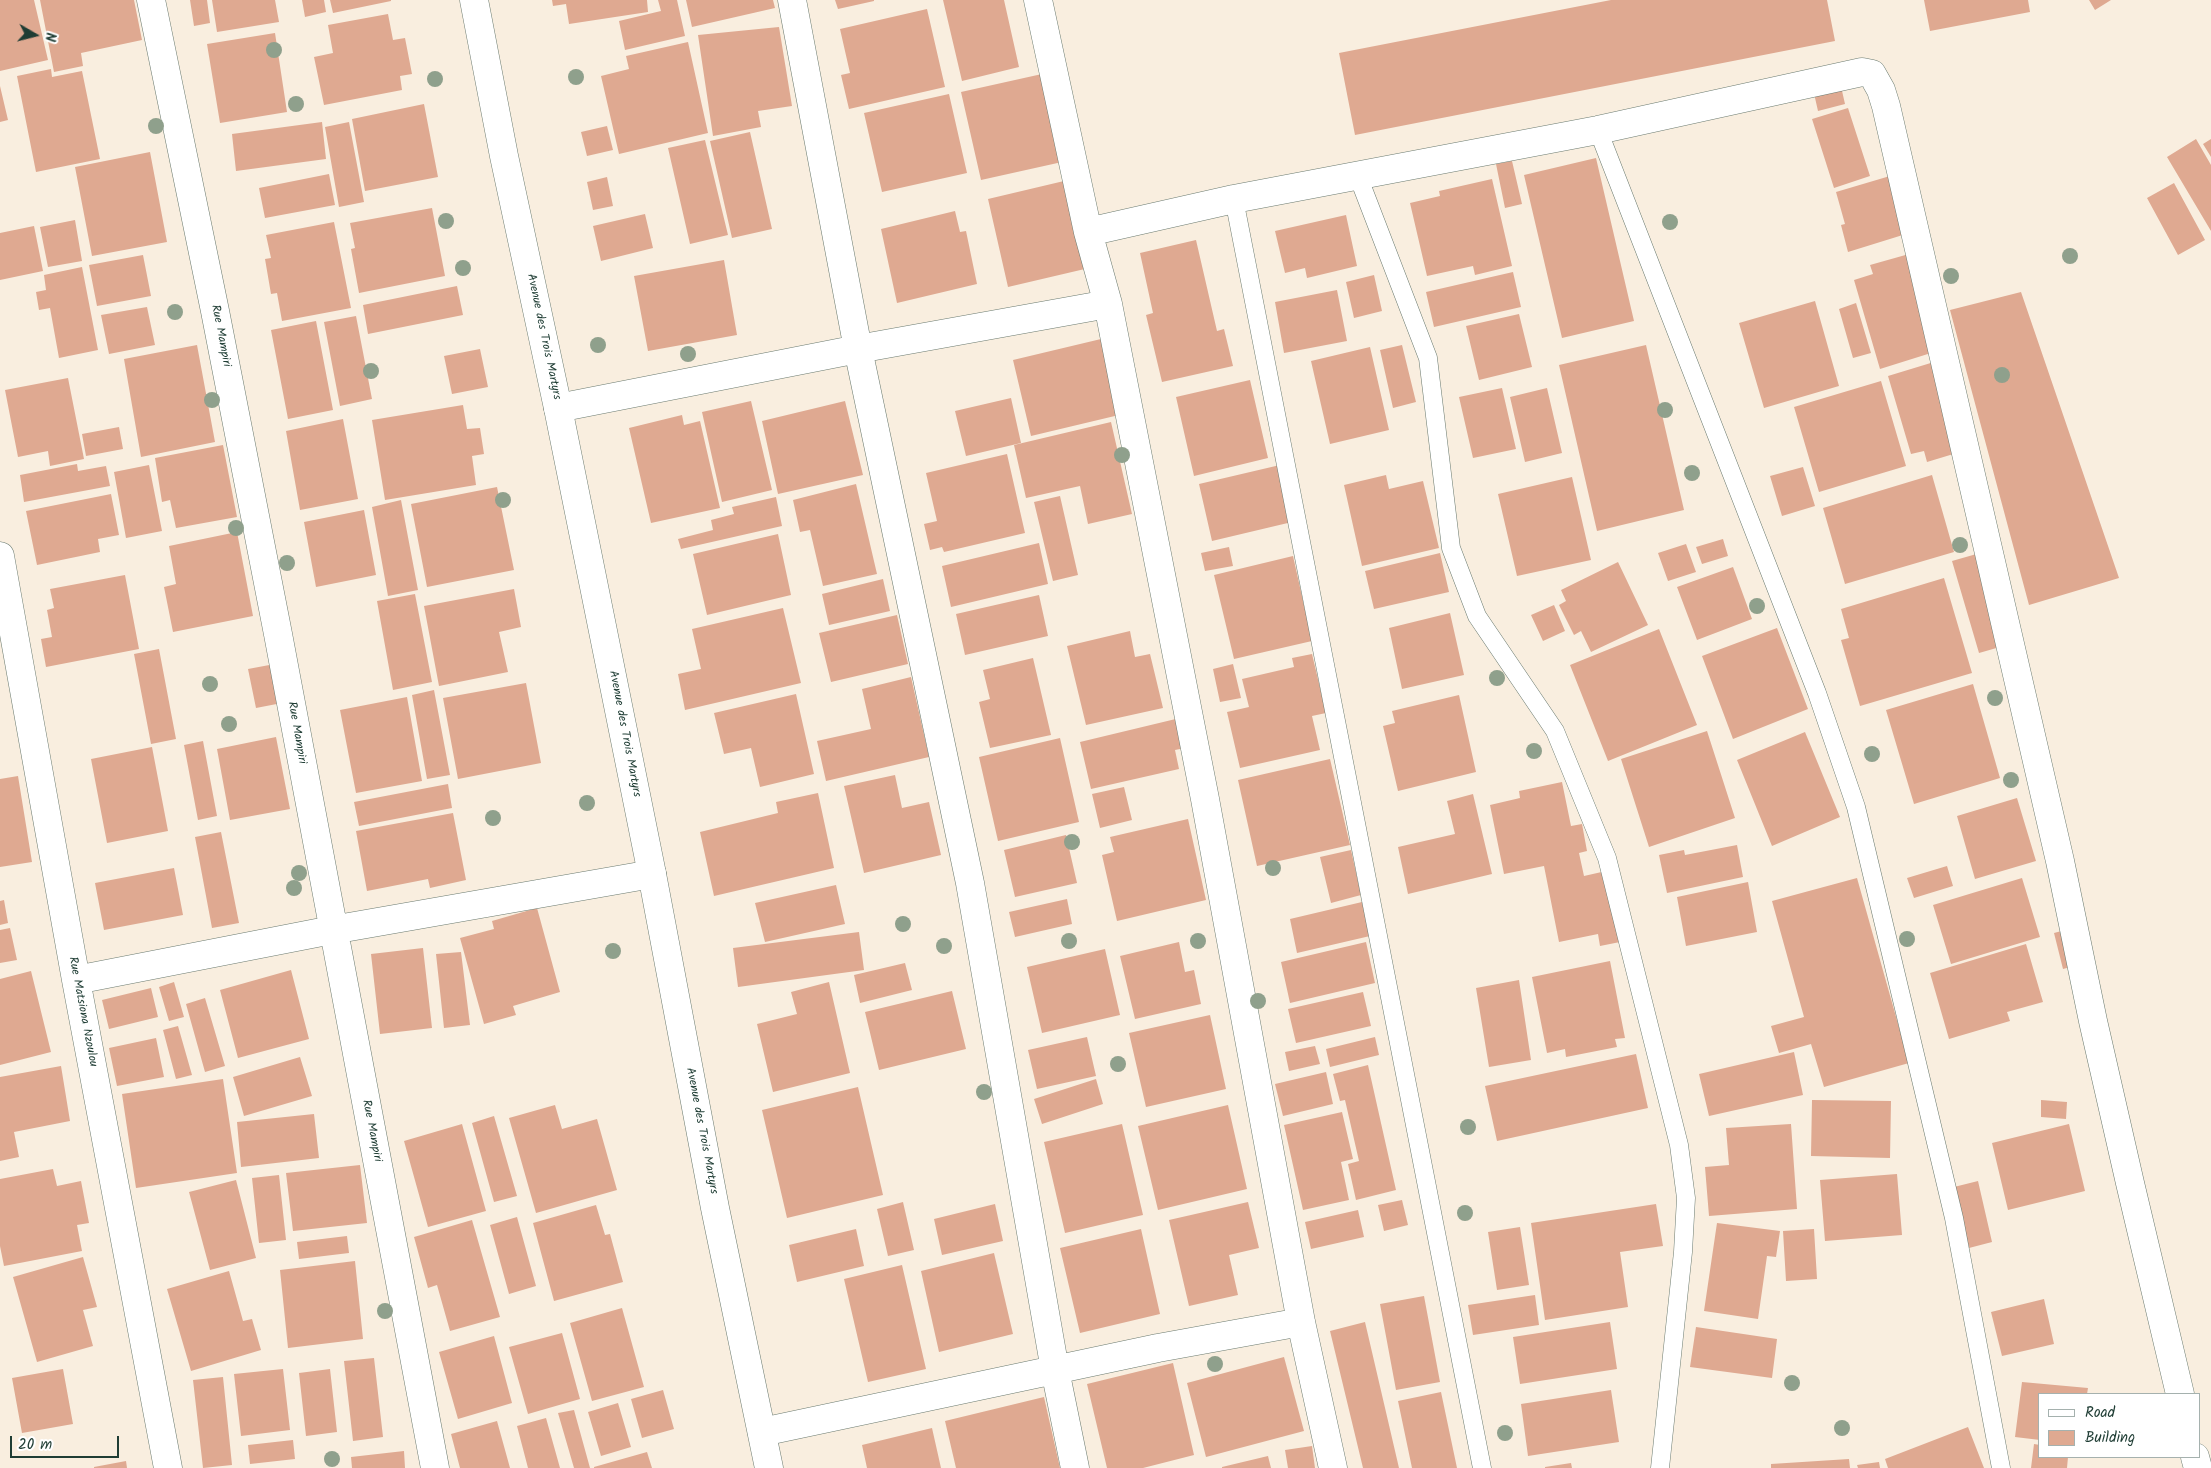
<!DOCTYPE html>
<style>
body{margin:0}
#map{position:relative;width:2211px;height:1468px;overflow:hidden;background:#f9eedf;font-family:Kalam,sans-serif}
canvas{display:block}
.legend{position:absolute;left:2038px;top:1393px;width:162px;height:65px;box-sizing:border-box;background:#fff;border:1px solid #a5b1ae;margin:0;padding:6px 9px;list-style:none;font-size:15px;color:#1f3d34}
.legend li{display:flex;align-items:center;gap:10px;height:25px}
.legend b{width:25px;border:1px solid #a5b1ae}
.north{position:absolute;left:10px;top:10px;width:50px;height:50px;-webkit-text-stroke:4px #fff;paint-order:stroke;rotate:98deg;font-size:14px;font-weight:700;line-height:20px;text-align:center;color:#1f3d34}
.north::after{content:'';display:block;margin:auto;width:18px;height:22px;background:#1f3d34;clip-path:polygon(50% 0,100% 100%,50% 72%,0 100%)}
.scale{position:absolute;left:10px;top:1436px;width:109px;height:22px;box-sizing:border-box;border:2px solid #1f3d34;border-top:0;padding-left:6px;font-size:15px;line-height:18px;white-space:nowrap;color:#1f3d34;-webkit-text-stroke:4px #fff;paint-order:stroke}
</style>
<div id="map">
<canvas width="2211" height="1468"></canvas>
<ul class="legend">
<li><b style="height:6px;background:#fff"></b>Road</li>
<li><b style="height:14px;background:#dfa991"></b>Building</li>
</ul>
<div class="north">N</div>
<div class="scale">20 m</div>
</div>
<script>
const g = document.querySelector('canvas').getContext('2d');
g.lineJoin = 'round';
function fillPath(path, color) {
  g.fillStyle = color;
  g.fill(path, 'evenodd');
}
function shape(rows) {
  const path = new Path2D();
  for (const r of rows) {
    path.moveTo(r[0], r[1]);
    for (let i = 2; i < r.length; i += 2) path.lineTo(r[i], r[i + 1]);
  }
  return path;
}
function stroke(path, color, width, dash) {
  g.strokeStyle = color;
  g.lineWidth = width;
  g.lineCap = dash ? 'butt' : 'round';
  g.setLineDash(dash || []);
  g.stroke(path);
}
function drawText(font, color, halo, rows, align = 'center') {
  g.font = font + ' Kalam,sans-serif';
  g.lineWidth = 4;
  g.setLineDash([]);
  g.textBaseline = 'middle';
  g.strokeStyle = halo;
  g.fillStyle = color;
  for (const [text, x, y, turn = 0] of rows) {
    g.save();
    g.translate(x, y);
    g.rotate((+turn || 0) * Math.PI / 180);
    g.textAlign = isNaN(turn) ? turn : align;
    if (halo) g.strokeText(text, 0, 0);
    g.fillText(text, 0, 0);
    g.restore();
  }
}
const building = shape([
 [0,0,34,0,48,60,0,71],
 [40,0,134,0,142,40,81,53,83,66,54,72],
 [190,0,207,0,210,23,194,26],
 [212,0,275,0,279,22,217,32],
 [302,0,324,0,326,12,305,17],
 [330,0,391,0,391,1,333,13],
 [552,0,647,0,648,12,569,24,566,4,553,6],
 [658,0,677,0,685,36,625,50,619,21,661,11],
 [686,0,773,0,775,8,692,27],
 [835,0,874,0,874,1,838,9],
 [943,0,1004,0,1019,67,962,81],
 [1611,0,1827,0,1835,41,1355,135,1339,53],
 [1924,0,2028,0,2030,12,1930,31],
 [2089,0,2111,0,2095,10],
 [927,9,945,87,849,109,841,75,850,73,840,29],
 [388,14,393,40,405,38,412,74,400,76,402,90,324,105,314,57,333,53,328,25],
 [779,27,792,106,758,111,761,127,713,136,698,35],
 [275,33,287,112,220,123,207,44],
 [688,42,708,133,619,154,601,76,629,69,626,56],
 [51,69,52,77,82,71,100,159,36,172,17,76],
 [1042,74,1062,162,981,180,961,92],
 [1840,82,1845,104,1818,111,1813,89],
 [0,86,8,120,0,122],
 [949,94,967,173,882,192,864,113],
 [424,104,438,177,365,191,352,119],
 [1848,108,1870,176,1834,188,1812,119],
 [322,122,326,159,236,171,232,134],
 [349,122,364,202,339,207,325,127],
 [607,126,613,150,587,156,581,132],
 [750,132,772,229,732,238,710,141],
 [2196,139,2211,165,2211,231,2167,157],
 [2211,139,2211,157,2203,144],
 [705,140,728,235,690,244,668,148],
 [150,152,167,242,92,256,75,167],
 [1596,158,1634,321,1562,338,1524,175],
 [1512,161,1522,204,1505,208,1496,164],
 [329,174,335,205,265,218,259,188],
 [1890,176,1906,234,1848,252,1841,225,1845,224,1836,192],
 [607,177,613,206,593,210,587,182],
 [1492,179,1512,266,1475,275,1473,266,1427,276,1410,203,1440,196,1439,191],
 [1064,181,1089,268,1008,287,988,199],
 [2174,183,2205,240,2178,255,2147,198],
 [432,208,445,276,359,293,351,249,355,248,350,223],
 [955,211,960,232,966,231,977,284,897,303,881,229],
 [645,214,653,248,601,261,593,226],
 [1346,215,1357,266,1307,278,1305,268,1285,273,1275,231],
 [75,220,82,261,48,267,40,227],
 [334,222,351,308,282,321,277,293,271,294,265,259,271,258,266,235],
 [34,226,43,271,0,280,0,233],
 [1196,240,1217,331,1224,329,1233,366,1162,382,1146,315,1153,313,1140,253],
 [1909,254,1924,302,1917,304,1931,353,1880,369,1854,280,1873,274,1870,265],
 [143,255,151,296,97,306,89,265],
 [724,260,737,335,648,351,634,276],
 [82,267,98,350,59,358,50,308,39,310,36,292,46,290,44,275],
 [1513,272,1521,307,1434,327,1426,292],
 [1374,275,1382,311,1354,318,1346,282],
 [457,286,463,315,368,334,363,305],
 [1337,290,1347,341,1284,353,1275,302],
 [2021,292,2119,578,2029,605,1950,310],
 [1815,301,1839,386,1764,408,1739,323],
 [1856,303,1871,353,1853,358,1839,309],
 [147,307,155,345,109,354,101,315],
 [1519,314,1532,367,1479,380,1466,326],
 [356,316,372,399,340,406,324,322],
 [316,321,333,410,288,419,271,330],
 [1101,339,1119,415,1031,436,1013,360],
 [197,345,215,442,141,457,124,359],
 [1402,345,1416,402,1393,408,1380,350],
 [1646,345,1684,510,1597,531,1559,365],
 [1370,347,1389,430,1330,444,1311,361],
 [480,349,488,387,452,394,444,356],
 [1934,362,1960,452,1927,462,1924,451,1911,454,1888,376],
 [68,378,84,459,50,466,48,451,18,457,5,390],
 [1250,380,1268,458,1194,476,1176,397],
 [1881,381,1906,466,1819,492,1794,407],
 [1502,388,1516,449,1473,458,1459,397],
 [1547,388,1562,453,1525,462,1510,397],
 [1011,398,1021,443,966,456,955,411],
 [751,401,772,490,722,502,702,412],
 [845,401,863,475,778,494,762,421],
 [463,405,467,429,480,428,484,454,472,456,476,485,385,500,372,420],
 [682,415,684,425,700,421,720,508,651,523,629,428],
 [343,419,358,499,300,510,286,431],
 [1111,422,1132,514,1088,524,1080,486,1026,498,1014,445],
 [119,427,123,449,86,456,82,434],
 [223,445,237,517,176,528,170,500,162,502,155,458],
 [1007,454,1025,533,944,552,942,547,930,550,924,524,937,521,926,473],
 [77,464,78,471,106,466,110,486,24,502,20,475],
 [149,465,162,531,126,538,114,472],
 [1280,465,1292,522,1212,541,1199,484],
 [1803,467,1815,506,1782,516,1770,476],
 [1386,475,1389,489,1423,481,1439,548,1362,566,1344,485],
 [1932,475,1954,552,1845,584,1823,508],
 [1572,477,1591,560,1517,576,1498,494],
 [856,484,877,574,823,586,810,530,800,532,793,500],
 [497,487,514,570,427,587,411,504],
 [111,494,119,535,98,539,100,552,37,565,26,511],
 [1060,496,1078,575,1053,581,1034,502],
 [776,497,782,526,681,549,678,539,713,530,711,520,734,514,732,507],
 [401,500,418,590,388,596,372,507],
 [364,510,376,575,316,587,304,522],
 [237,532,253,616,173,632,164,587,176,584,169,546],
 [778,534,791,595,707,615,693,554],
 [1723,539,1728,556,1702,564,1696,547],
 [1039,543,1048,584,951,607,942,566],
 [1686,544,1696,572,1668,581,1658,553],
 [1229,547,1233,566,1205,571,1201,553],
 [1440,553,1449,592,1374,609,1365,571],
 [1980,553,2007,645,1979,653,1952,561],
 [1293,556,1312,641,1234,659,1214,575],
 [1618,562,1648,625,1591,652,1581,631,1574,635,1559,605,1566,601,1561,590],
 [1733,567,1752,619,1697,640,1677,587],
 [125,575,139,649,46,667,41,639,52,637,47,610,54,608,50,589],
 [1944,578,1972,673,1860,706,1841,640,1849,638,1841,609],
 [883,579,890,611,829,625,822,594],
 [514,589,521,627,499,632,508,672,439,686,424,606],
 [415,594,432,682,393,690,377,601],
 [1039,595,1048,636,965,655,956,614],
 [1554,605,1565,631,1543,641,1531,615],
 [783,608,801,683,685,710,678,674,701,669,692,629],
 [1450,613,1464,675,1402,689,1389,628],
 [897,615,908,664,831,682,819,633],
 [1777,628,1808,709,1733,739,1702,656],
 [1659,629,1697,725,1608,761,1570,665],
 [1130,631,1135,657,1150,654,1163,708,1086,725,1067,646],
 [159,649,176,739,151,744,134,654],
 [1312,654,1326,713,1312,716,1320,750,1240,768,1227,712,1249,707,1242,679,1294,667,1292,658],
 [1033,658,1051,735,990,748,979,702,990,699,983,670],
 [280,663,287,702,256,708,248,669],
 [1233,664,1241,698,1220,702,1213,669],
 [911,677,929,757,826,781,817,741,871,729,862,689],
 [526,683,541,763,458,779,443,698],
 [1973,684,2000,778,1914,804,1886,710],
 [434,690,450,775,427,779,412,695],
 [796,694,814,774,760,787,751,748,724,754,714,713],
 [1459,695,1476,772,1398,791,1383,726,1395,723,1392,711],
 [407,697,422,781,356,793,340,710],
 [1184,717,1190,747,1175,750,1179,769,1091,789,1080,742],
 [1707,731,1735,818,1649,847,1621,759],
 [1805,732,1840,817,1772,846,1737,760],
 [276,737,290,809,230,820,217,749],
 [1060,738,1079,822,998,841,979,757],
 [203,741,217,816,198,820,184,745],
 [152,747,168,831,107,843,91,759],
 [1330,759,1350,845,1257,866,1238,780],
 [895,775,902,808,929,802,941,855,864,873,844,786],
 [18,776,32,862,0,867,0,779],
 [1562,782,1571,826,1582,824,1587,851,1579,853,1584,876,1606,871,1620,942,1600,946,1598,934,1559,942,1544,866,1504,874,1490,805,1520,798,1519,791],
 [448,784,452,808,359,826,354,802],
 [1124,787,1132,820,1100,828,1092,794],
 [818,793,834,868,714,896,700,832,778,813,776,802],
 [1473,794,1492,874,1408,894,1398,847,1455,834,1447,801],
 [2017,798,2036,861,1975,879,1957,816],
 [453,813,466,880,430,888,428,879,367,891,356,831],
 [1188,819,1206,900,1117,921,1102,855,1114,852,1110,837],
 [221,832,239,923,212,928,195,837],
 [1066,835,1077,883,1015,897,1004,850],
 [1737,845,1743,877,1667,893,1659,855,1684,850,1685,855],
 [1351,850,1361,895,1331,903,1320,857],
 [1947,866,1953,886,1914,898,1907,878],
 [174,868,183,915,104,930,95,883],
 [1857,878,1909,1063,1824,1087,1811,1044,1779,1053,1771,1026,1804,1017,1772,901],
 [2022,878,2040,937,1951,964,1933,905],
 [1748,882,1757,932,1686,946,1677,897],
 [836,885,845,924,765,942,755,903],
 [1067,899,1072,924,1015,937,1009,912],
 [4,900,8,923,0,925,0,901],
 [1362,902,1370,936,1297,953,1290,919],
 [537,908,560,992,513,1006,516,1015,484,1024,460,938,494,929,492,921],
 [10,928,17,960,0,963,0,930],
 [2069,929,2078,965,2063,969,2054,933],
 [859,932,864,970,738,987,733,948],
 [1179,942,1185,972,1194,970,1201,1004,1135,1019,1120,956],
 [1366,942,1375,983,1290,1003,1281,962],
 [2026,944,2043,1002,2007,1012,2010,1021,1949,1039,1930,973],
 [423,948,432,1028,380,1034,371,954],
 [1105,949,1120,1015,1042,1033,1027,967],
 [461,952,470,1025,444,1028,436,954],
 [1610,961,1625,1038,1615,1039,1617,1047,1566,1057,1565,1049,1547,1053,1532,977],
 [905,963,912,990,860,1003,854,975],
 [291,970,309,1039,238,1058,220,990],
 [31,971,51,1052,0,1065,0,979],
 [1519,980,1531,1060,1489,1067,1476,988],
 [174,982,184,1017,169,1021,159,987],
 [829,982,850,1073,773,1092,757,1024,797,1014,791,992],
 [151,988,158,1017,109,1029,102,1000],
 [952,991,966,1049,879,1070,865,1012],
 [1363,992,1371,1026,1296,1043,1288,1009],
 [205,998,225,1066,205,1072,186,1004],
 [1210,1015,1226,1089,1146,1107,1129,1033],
 [178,1026,192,1075,176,1079,163,1030],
 [1087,1037,1096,1076,1037,1089,1028,1050],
 [1375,1037,1379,1055,1330,1067,1326,1049],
 [156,1038,164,1077,117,1086,109,1048],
 [1315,1046,1320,1064,1289,1071,1285,1052],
 [1794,1052,1803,1095,1709,1116,1699,1074],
 [1636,1054,1648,1108,1497,1141,1485,1086],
 [300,1057,312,1096,244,1116,233,1077],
 [1368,1065,1396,1190,1356,1200,1348,1164,1359,1161,1345,1100,1340,1101,1333,1074],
 [61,1066,70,1121,14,1132,19,1157,0,1161,0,1077],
 [1326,1072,1333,1104,1283,1116,1275,1084],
 [223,1079,237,1173,136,1188,122,1094],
 [1096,1079,1103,1104,1042,1124,1034,1099],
 [858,1087,883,1195,787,1218,762,1110],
 [1812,1100,1891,1101,1890,1158,1811,1156],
 [2041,1100,2067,1102,2066,1119,2041,1117],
 [555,1105,562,1129,597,1119,617,1190,536,1213,509,1118],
 [1228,1105,1247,1189,1158,1210,1138,1126],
 [1342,1112,1353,1159,1341,1162,1349,1200,1303,1210,1284,1125],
 [314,1114,319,1158,241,1167,237,1122],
 [494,1116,517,1196,494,1202,472,1123],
 [462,1124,486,1211,428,1227,404,1141],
 [1122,1124,1143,1215,1065,1233,1044,1142],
 [1791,1124,1797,1209,1709,1216,1705,1167,1729,1165,1726,1128],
 [2069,1124,2085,1191,2008,1210,1992,1143],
 [360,1165,367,1223,293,1231,286,1173],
 [53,1169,57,1186,81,1181,89,1223,77,1225,82,1251,4,1266,0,1246,0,1179],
 [1897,1174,1902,1235,1825,1241,1820,1180],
 [279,1175,286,1240,259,1243,252,1178],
 [236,1180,256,1258,210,1270,189,1192],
 [1978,1181,1992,1242,1969,1248,1954,1187],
 [1402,1200,1408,1225,1384,1231,1378,1205],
 [903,1202,914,1250,888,1256,877,1209],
 [1248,1202,1259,1248,1229,1255,1238,1295,1189,1306,1169,1220],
 [995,1204,1003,1241,942,1255,934,1219],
 [1656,1204,1663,1246,1620,1252,1628,1307,1545,1320,1531,1223],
 [596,1205,605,1235,610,1234,623,1282,554,1301,533,1223],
 [1358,1210,1364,1237,1311,1249,1305,1222],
 [517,1217,536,1286,509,1294,490,1225],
 [472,1220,500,1317,450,1331,437,1285,428,1288,414,1237],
 [1717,1223,1780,1231,1776,1257,1767,1256,1758,1319,1704,1311],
 [1520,1227,1529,1285,1497,1290,1488,1232],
 [856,1229,864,1266,797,1282,789,1245],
 [1141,1229,1160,1314,1080,1333,1060,1248],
 [1814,1229,1817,1279,1786,1281,1783,1231],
 [347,1236,349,1253,299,1259,297,1242],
 [994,1253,1013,1334,939,1352,921,1271],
 [83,1257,97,1307,83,1310,93,1346,37,1362,13,1277],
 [355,1261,363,1339,288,1348,280,1270],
 [902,1265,926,1369,868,1382,844,1279],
 [229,1271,243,1321,252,1319,261,1350,191,1371,167,1289],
 [1535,1295,1539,1325,1473,1335,1468,1305],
 [1424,1296,1440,1382,1396,1390,1380,1304],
 [2044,1299,2054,1344,2002,1356,1991,1312],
 [622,1308,644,1387,592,1401,570,1323],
 [1365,1322,1399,1468,1363,1468,1330,1331],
 [1610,1322,1617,1369,1520,1384,1513,1337],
 [1696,1327,1777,1339,1772,1378,1690,1367],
 [562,1333,580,1399,528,1414,509,1347],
 [494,1336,512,1403,458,1419,439,1352],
 [1284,1357,1304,1431,1206,1457,1187,1383],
 [374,1358,383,1437,353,1441,344,1361],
 [1173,1363,1194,1455,1143,1468,1107,1468,1087,1384],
 [63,1369,73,1424,22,1433,12,1378],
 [283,1369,290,1430,241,1436,234,1374],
 [330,1369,337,1432,306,1436,299,1373],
 [223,1377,232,1465,203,1468,193,1380],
 [2022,1382,2088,1388,2087,1394,2040,1394,2040,1440,2015,1437],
 [663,1390,674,1429,642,1438,631,1399],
 [1611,1390,1619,1442,1528,1456,1521,1404],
 [1441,1392,1457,1468,1412,1468,1398,1401],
 [1044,1397,1060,1468,956,1468,945,1421],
 [618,1403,631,1447,601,1456,588,1412],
 [574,1410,590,1468,574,1468,558,1413],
 [546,1418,560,1468,528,1468,517,1426],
 [497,1421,510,1468,460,1468,451,1434],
 [1968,1427,1984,1468,1888,1468,1885,1459],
 [932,1428,941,1468,867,1468,862,1445],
 [293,1440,295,1459,250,1464,248,1445],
 [2034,1444,2040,1445,2040,1457,2068,1457,2067,1468,2031,1468],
 [1312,1446,1315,1468,1288,1468,1285,1450],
 [404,1451,405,1468,352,1468,351,1457],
 [647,1452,652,1468,594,1468,594,1467],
 [1268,1456,1271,1468,1222,1468,1222,1467],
 [1849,1459,1850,1468,1771,1468,1771,1464],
 [126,1461,127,1468,94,1468,94,1467],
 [1879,1462,1880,1468,1858,1468,1857,1465],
 [1571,1463,1572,1468,1545,1468,1545,1467]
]);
const service = shape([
 [1598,130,1817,693,1856,807,1954,1218,2001,1468],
 [1358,176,1428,358,1451,548,1477,616,1555,731,1607,858,1679,1145,1686,1198,1683,1252,1660,1468],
 [1234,199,1482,1468]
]);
const minor = shape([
 [151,0,215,311,278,634,435,1468],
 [792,0,858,349,970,883,1055,1370,1075,1468],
 [1038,0,1088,232,1108,304,1205,799,1301,1322,1333,1468],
 [1088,232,1234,199,1598,130,1862,72,1872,74,1881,90,1886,106,2060,861,2093,1021,2130,1183,2180,1394],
 [558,408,858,349,1108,304],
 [0,556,76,980,168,1468],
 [76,980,332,930,652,874],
 [762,1432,1158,1348,1301,1322],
 [2195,1457,2198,1468]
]);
const secondary = shape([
 [474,0,504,156,558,408,652,874,715,1208,769,1468]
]);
const trees = [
 [274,50],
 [576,77],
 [435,79],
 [296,104],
 [156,126],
 [446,221],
 [1670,222],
 [2070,256],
 [463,268],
 [1951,276],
 [175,312],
 [598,345],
 [688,354],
 [371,371],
 [2002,375],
 [212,400],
 [1665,410],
 [1122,455],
 [1692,473],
 [503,500],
 [236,528],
 [1960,545],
 [287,563],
 [1757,606],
 [1497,678],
 [210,684],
 [1995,698],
 [229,724],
 [1534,751],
 [1872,754],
 [2011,780],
 [587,803],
 [493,818],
 [1072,842],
 [1273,868],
 [299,873],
 [294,888],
 [903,924],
 [1907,939],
 [1069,941],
 [1198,941],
 [944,946],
 [613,951],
 [1258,1001],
 [1118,1064],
 [984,1092],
 [1468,1127],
 [1465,1213],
 [385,1311],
 [1215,1364],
 [1792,1383],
 [1842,1428],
 [1505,1433],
 [332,1459]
];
const streetNames = [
 ["Rue Mampiri",220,336,79],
 ["Avenue des Trois Martyrs",543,337,78],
 ["Rue Mampiri",296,733,80],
 ["Avenue des Trois Martyrs",624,734,79],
 ["Rue Matsiona Nzoulou",82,1012,79],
 ["Rue Mampiri",371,1131,79],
 ["Avenue des Trois Martyrs",701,1131,79]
];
fillPath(building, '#dfa991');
stroke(service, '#6b7b70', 19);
stroke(minor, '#6b7b70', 29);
stroke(secondary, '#6b7b70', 29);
stroke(service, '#fff', 18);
stroke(minor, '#fff', 28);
stroke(secondary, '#fff', 28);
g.fillStyle = '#8fa08c';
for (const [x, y] of trees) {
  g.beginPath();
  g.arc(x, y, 8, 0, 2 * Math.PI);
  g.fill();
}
drawText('12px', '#1f3d34', '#fff', streetNames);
</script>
